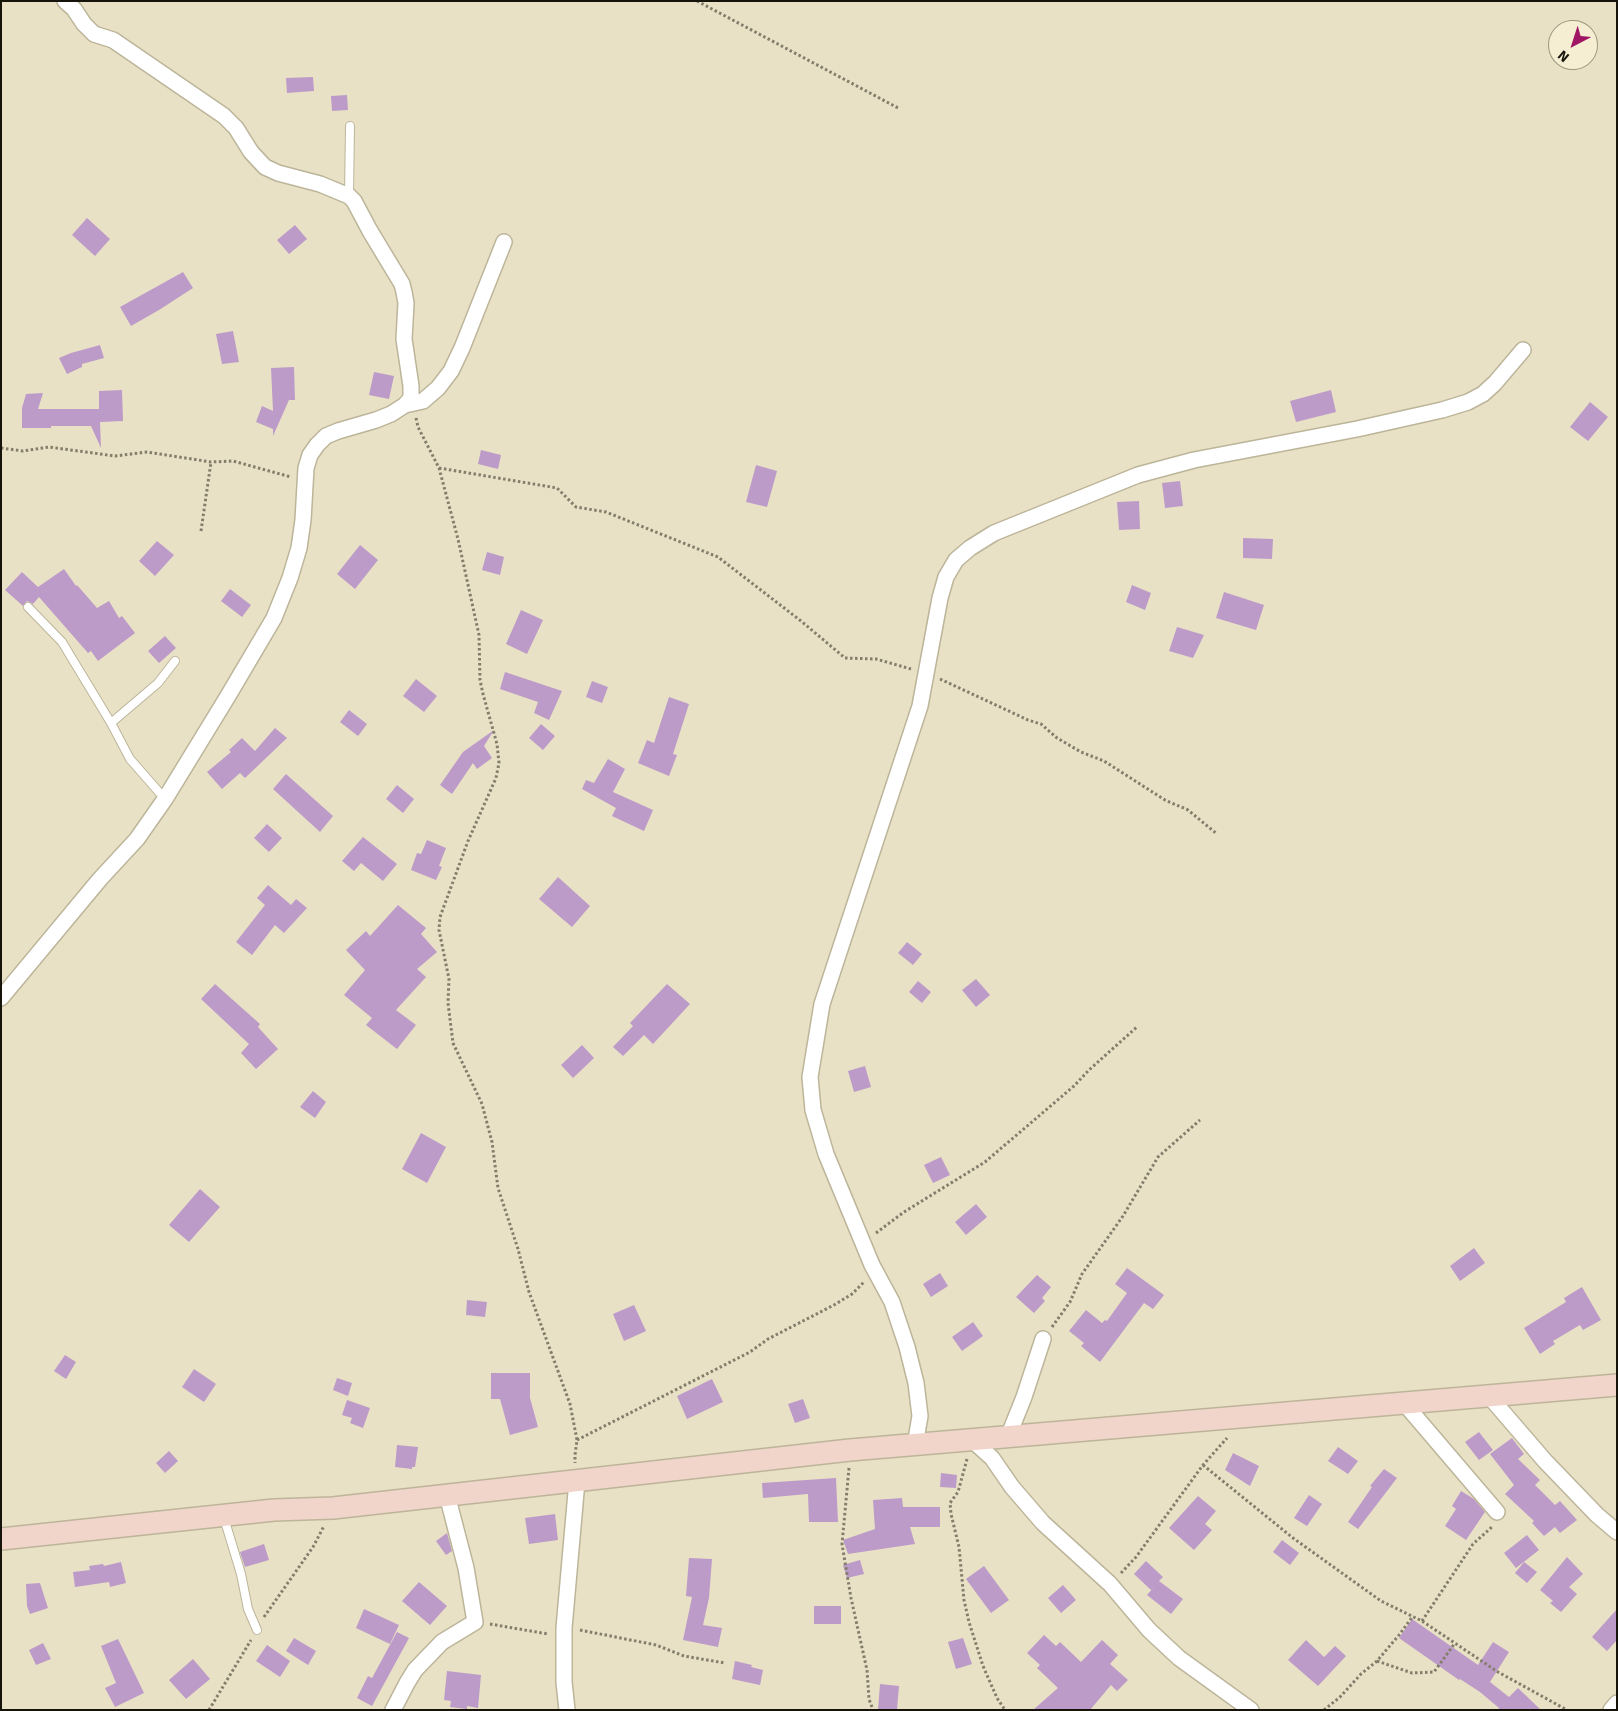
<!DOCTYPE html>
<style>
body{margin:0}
#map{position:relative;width:1618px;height:1711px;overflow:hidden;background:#e9e1c5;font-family:Signika,sans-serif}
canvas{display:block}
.frame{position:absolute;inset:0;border:2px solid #16130a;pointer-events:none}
.north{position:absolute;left:1548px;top:20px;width:50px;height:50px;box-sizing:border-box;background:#f6eed2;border:1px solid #9c9682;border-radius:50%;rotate:220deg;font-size:14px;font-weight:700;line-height:20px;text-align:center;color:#16130a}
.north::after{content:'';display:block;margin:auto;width:18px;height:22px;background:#9e1664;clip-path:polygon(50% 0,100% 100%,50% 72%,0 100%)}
</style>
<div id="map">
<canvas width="1618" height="1711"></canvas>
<div class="frame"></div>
<div class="north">N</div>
</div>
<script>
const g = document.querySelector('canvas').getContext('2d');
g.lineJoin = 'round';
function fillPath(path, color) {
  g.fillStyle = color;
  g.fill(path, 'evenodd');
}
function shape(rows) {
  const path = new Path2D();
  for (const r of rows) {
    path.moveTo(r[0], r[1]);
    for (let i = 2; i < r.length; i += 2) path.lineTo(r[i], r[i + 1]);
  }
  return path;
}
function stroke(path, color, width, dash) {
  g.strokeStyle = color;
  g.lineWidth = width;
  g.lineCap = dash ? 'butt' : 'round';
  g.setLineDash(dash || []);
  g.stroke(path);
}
const building = shape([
 [313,77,314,91,287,93,286,78],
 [347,95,348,110,332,111,331,96],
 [87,218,110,239,95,256,72,235],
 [295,225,307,239,289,254,277,240],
 [183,272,193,288,159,310,131,326,120,307],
 [233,331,239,362,222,364,216,334],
 [100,345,104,358,82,364,82,367,67,374,59,358,71,353],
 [294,367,295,400,289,400,273,436,273,429,256,422,262,406,273,411,271,368],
 [374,372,394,376,389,399,369,395],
 [122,390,123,421,100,422,101,448,91,426,51,426,51,428,22,428,22,408,26,394,43,393,38,409,99,409,99,391],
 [1331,390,1336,412,1296,422,1290,401],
 [1590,402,1608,417,1588,441,1570,427],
 [481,450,501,455,498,469,478,464],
 [756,465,777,471,767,507,746,502],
 [1180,481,1183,506,1165,508,1162,483],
 [1139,501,1140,529,1119,530,1117,502],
 [1243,538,1273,539,1272,559,1243,558],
 [157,541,174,555,155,576,139,561],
 [360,545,378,560,355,589,337,574],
 [487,552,504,557,500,575,482,570],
 [64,569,76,586,77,585,97,608,109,601,119,618,122,616,135,633,98,661,91,651,88,653,39,597,33,604,27,601,23,606,5,590,22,572,38,587],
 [1132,585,1151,593,1145,610,1126,602],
 [230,589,251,605,242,617,221,601],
 [1224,592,1264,605,1256,630,1216,618],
 [521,610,543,620,527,654,506,644],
 [1177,627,1204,635,1193,658,1169,651],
 [165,636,176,648,159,663,148,651],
 [505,672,562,691,549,720,534,713,538,702,500,689],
 [416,679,437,696,424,712,403,696],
 [592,681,608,687,602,703,586,697],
 [669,697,689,704,673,754,677,755,669,776,638,763,647,740,654,743],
 [349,710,367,724,358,736,340,722],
 [541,724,555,736,543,750,529,738],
 [275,728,287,738,245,778,240,773,222,789,207,772,231,752,229,750,242,738,255,751],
 [494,730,484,746,492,758,477,769,473,763,452,794,440,785,463,752],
 [608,759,625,769,613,792,653,810,644,831,612,816,616,808,582,789,586,780,594,783],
 [286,774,333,816,320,832,273,789],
 [397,785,414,799,403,813,386,799],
 [267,824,282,838,269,852,254,838],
 [363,837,397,864,383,881,361,863,354,871,342,861],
 [427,840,446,848,439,866,442,867,436,880,411,870,417,853,421,854],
 [558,877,590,906,572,927,539,899],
 [268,885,291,905,296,899,307,908,284,933,275,925,252,955,236,942,265,905,257,898],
 [398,905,426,928,421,934,437,952,417,969,426,977,396,1010,416,1025,397,1049,366,1025,372,1018,344,995,365,970,346,950,366,931,370,936],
 [907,942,922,954,913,965,898,953],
 [976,979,990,995,976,1007,962,990],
 [918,981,931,992,922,1003,909,992],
 [215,984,260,1024,258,1027,278,1049,256,1069,241,1053,249,1044,201,999],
 [667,984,690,1004,653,1044,644,1035,623,1056,613,1047,633,1026,630,1023],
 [582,1045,594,1058,573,1078,561,1065],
 [865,1066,871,1087,854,1092,848,1071],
 [313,1091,326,1102,315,1118,300,1107],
 [421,1133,446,1147,427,1183,402,1169],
 [941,1157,950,1175,933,1183,924,1165],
 [200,1189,220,1207,189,1242,169,1225],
 [976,1204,987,1217,966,1235,955,1222],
 [1474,1248,1485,1263,1460,1281,1450,1266],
 [1127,1268,1164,1295,1153,1309,1144,1303,1100,1362,1081,1346,1084,1343,1069,1331,1086,1310,1102,1323,1105,1320,1107,1321,1127,1293,1115,1284],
 [940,1273,948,1286,931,1297,923,1284],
 [1037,1275,1051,1287,1042,1298,1045,1301,1034,1313,1016,1297],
 [1582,1287,1601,1320,1583,1330,1580,1325,1553,1341,1555,1344,1540,1354,1524,1328,1566,1302,1564,1298],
 [467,1300,487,1302,485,1317,466,1315],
 [634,1305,646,1331,624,1341,613,1314],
 [973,1322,983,1336,962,1351,952,1337],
 [65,1355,76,1362,66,1379,54,1371],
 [194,1369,216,1384,204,1402,182,1387],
 [491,1373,530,1373,530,1398,538,1427,510,1435,500,1399,491,1399],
 [337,1378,352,1383,348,1396,333,1390],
 [712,1379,723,1402,687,1419,677,1396],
 [803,1399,810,1418,795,1423,788,1404],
 [347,1400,370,1408,363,1428,350,1423,352,1418,342,1415],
 [1479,1432,1493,1450,1479,1460,1465,1442],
 [1512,1438,1524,1454,1518,1459,1540,1480,1535,1485,1555,1505,1560,1501,1577,1520,1560,1533,1555,1527,1544,1536,1532,1523,1534,1521,1505,1494,1514,1485,1490,1454],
 [397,1445,418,1447,415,1467,412,1467,412,1469,395,1467],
 [1338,1447,1358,1461,1348,1474,1328,1461],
 [169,1451,178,1461,165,1473,156,1463],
 [1233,1453,1259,1466,1250,1486,1225,1470],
 [1384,1469,1397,1478,1358,1529,1348,1522,1372,1487,1370,1486],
 [941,1473,957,1475,956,1488,940,1487],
 [836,1478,838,1522,809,1522,808,1494,763,1498,762,1483],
 [1461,1491,1474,1499,1485,1512,1466,1540,1445,1526,1456,1509,1452,1506],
 [1309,1495,1322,1504,1307,1526,1294,1518],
 [1198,1496,1216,1511,1205,1524,1212,1530,1194,1550,1169,1528],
 [902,1498,903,1507,940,1507,940,1527,910,1527,915,1544,848,1554,843,1540,875,1529,873,1500],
 [555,1514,558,1540,529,1544,525,1518],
 [447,1533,452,1551,446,1555,436,1541],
 [1527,1535,1539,1550,1516,1568,1504,1553],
 [1282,1540,1299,1553,1290,1565,1273,1552],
 [264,1544,269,1560,245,1567,240,1552],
 [1567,1557,1583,1574,1569,1587,1577,1594,1561,1612,1550,1603,1553,1601,1540,1590],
 [689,1558,712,1559,709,1598,703,1625,722,1628,718,1647,683,1640,692,1597,686,1596],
 [860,1560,864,1574,847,1578,843,1565],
 [1146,1561,1163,1577,1159,1581,1183,1599,1171,1614,1147,1595,1154,1587,1151,1590,1134,1574],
 [121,1562,126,1583,110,1587,109,1582,75,1587,73,1572,90,1570,89,1566,103,1564,104,1566],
 [1524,1562,1537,1572,1527,1583,1515,1573],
 [984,1566,1009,1600,991,1613,966,1579],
 [419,1582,447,1606,430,1625,402,1601],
 [40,1583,48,1608,30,1614,27,1606,26,1584],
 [1063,1585,1076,1600,1061,1613,1048,1598],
 [814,1606,841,1606,841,1624,814,1624],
 [364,1609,399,1625,390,1644,356,1628],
 [1617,1609,1617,1640,1607,1651,1592,1637],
 [1412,1619,1478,1665,1493,1642,1509,1652,1490,1682,1509,1697,1518,1688,1541,1710,1498,1710,1499,1708,1480,1692,1460,1679,1459,1680,1399,1638],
 [397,1632,409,1638,372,1706,357,1698,368,1676,372,1678],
 [1044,1635,1056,1646,1060,1642,1081,1662,1102,1640,1118,1655,1110,1664,1128,1680,1117,1691,1111,1685,1090,1710,1033,1710,1058,1688,1037,1668,1040,1665,1027,1653],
 [294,1638,316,1651,308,1665,286,1651],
 [963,1638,972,1664,956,1669,948,1642],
 [118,1639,144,1693,115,1707,105,1688,116,1683,101,1646],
 [1306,1640,1324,1657,1335,1646,1346,1656,1318,1686,1288,1660],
 [43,1643,51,1659,36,1665,29,1650],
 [267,1645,290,1661,280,1677,256,1661],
 [193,1659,210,1679,186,1699,169,1680],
 [735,1661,752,1665,751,1667,763,1670,760,1685,732,1679],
 [447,1671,481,1675,478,1708,467,1706,467,1709,450,1707,451,1701,444,1700],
 [880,1684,899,1686,897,1710,878,1710]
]);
const path = shape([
 [697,1,900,109],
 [416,418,418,427,439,468,458,539,479,635,480,680,483,694,497,744,499,763,496,778,468,841,440,917,439,930,449,979,448,1003,453,1043,482,1104,492,1142,498,1188,518,1249,529,1292,570,1404,577,1440,575,1455,575,1463],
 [1,448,23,451,49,447,115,456,147,452,211,462,233,461,291,477],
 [439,468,557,488,576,507,606,512,718,557,801,621,845,658,876,659,911,669],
 [201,531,211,462],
 [940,679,1028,720,1041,724,1057,738,1081,752,1104,761,1165,800,1188,810,1217,834],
 [876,1233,904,1212,985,1162,1074,1086,1089,1070,1138,1026],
 [1052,1327,1070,1302,1082,1274,1123,1216,1158,1157,1200,1120],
 [577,1440,750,1352,768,1339,834,1305,852,1294,864,1282],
 [967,1459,958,1492,950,1503,951,1514,959,1547,964,1600,969,1622,983,1666,997,1698,1005,1710],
 [1203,1465,1293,1538,1381,1601,1422,1621,1498,1672,1567,1710],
 [849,1468,842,1544,851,1598,867,1670,869,1699,873,1710],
 [1121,1573,1136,1557,1203,1465,1227,1438],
 [264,1617,313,1547,324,1526],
 [1422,1621,1473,1544,1493,1526],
 [490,1624,548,1634],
 [580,1630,656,1645,684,1656,725,1663],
 [1377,1661,1412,1673,1434,1672,1455,1643],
 [209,1710,251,1640],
 [1324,1710,1340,1697,1361,1674,1377,1661,1399,1635,1413,1616]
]);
const lane = shape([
 [349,196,350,126],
 [28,607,62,642,111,723,130,759,165,799],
 [111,723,158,683,175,661],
 [224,1518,241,1574,248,1609,257,1630]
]);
const street = shape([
 [65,1,74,9,84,24,94,34,113,40,224,116,236,128,251,152,265,167,278,173,320,184,349,196,354,201,370,231,402,284,404,292,406,303,404,339,411,386,411,398,405,405],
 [1,998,100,879,137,839,165,799,228,696,274,618,290,578,299,548,303,520,306,468,310,455,317,445,326,436,338,431,376,420,391,414,405,405,423,401,438,388,451,371,462,348,504,242],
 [1489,1396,1545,1461,1597,1515,1617,1532],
 [1404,1403,1497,1512],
 [1008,1437,1024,1397,1043,1339],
 [972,1440,992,1458,1012,1487,1043,1523,1110,1584,1149,1630,1179,1658,1251,1710],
 [915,1445,920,1416,916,1383,907,1347,892,1302,872,1265,826,1154,813,1110,810,1077,822,1004,920,706,940,598,946,577,956,560,970,548,994,533,1138,475,1194,460,1357,429,1442,410,1468,402,1483,394,1495,383,1523,350],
 [393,1710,407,1683,415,1670,442,1642,475,1622,466,1568,447,1495],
 [567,1710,564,1682,564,1628,577,1481],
 [1611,1710,1617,1703]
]);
const secondary = shape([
 [1,1539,274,1510,333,1508,850,1450,1617,1385]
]);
fillPath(building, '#bc9bc9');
stroke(lane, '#bcb59a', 10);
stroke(street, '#bcb59a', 18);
stroke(secondary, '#bcb59a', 24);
stroke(path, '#837d6b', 3, [2.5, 2.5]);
stroke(lane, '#fff', 8);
stroke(street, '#fff', 15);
stroke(secondary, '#f1d4ca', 21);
</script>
